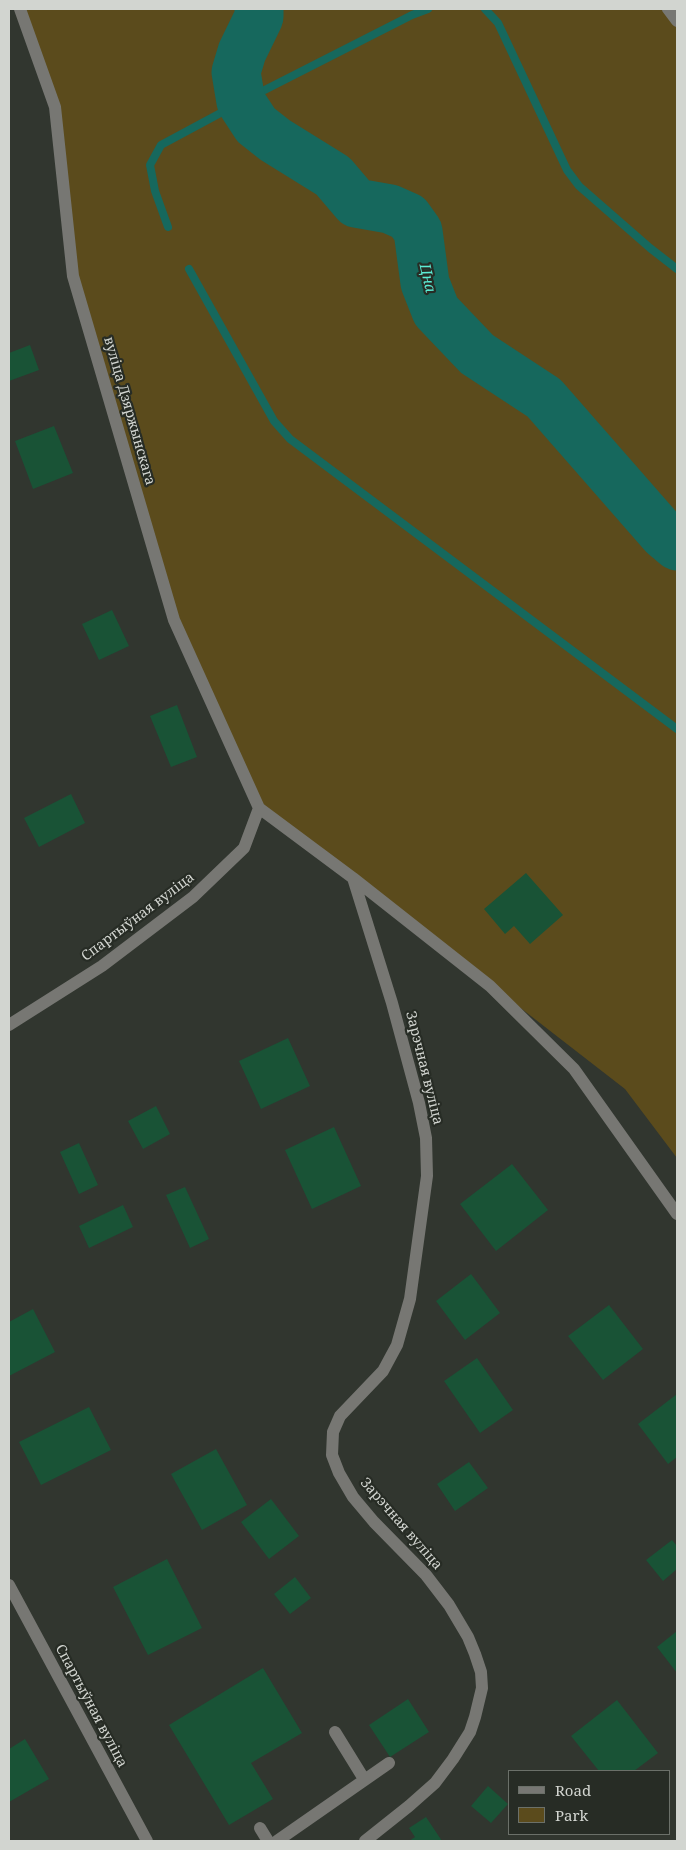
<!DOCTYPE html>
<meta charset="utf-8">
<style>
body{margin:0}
#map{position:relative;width:686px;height:1850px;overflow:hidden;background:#31362f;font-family:"Noto Serif",serif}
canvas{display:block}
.frame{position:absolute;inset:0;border:10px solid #d2d5d0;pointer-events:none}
.legend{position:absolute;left:508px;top:1770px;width:162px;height:65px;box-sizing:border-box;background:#272c25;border:1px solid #6b7069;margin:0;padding:6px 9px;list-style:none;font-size:15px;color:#d2d5d0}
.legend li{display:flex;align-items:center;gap:10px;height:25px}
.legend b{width:25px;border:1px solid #6b7069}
</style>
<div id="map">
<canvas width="686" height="1850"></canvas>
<div class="frame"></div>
<ul class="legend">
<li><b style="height:6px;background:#777773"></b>Road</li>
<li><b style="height:14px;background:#5b4b1c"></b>Park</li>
</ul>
</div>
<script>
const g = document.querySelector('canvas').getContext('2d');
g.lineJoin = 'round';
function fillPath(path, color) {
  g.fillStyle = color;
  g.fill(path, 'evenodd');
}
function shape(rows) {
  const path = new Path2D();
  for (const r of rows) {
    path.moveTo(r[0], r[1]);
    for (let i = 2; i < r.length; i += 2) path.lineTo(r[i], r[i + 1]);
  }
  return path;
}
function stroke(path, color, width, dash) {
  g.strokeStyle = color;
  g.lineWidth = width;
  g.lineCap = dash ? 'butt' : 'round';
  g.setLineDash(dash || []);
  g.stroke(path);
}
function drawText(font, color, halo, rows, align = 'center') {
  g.font = font + ' "Noto Serif",serif';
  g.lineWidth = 4.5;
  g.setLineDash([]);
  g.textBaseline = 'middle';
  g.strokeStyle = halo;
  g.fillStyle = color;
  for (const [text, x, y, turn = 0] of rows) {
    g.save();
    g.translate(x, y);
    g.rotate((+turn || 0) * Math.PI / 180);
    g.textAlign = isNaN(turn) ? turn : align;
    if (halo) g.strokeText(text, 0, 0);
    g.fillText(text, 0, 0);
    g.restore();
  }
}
const green = shape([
 [20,9,668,9,677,21,677,1158,625,1089,353,878,259,808,174,620,73,276,55,107]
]);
const stream = shape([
 [485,9,498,23,567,170,579,186,650,248,677,269],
 [168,227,155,191,150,165,161,145,241,102,412,15,428,9],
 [189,269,274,421,290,439,677,729]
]);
const river = shape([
 [259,9,259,17,242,52,236,72,241,102,256,125,275,140,333,176,356,203,390,209,408,217,418,231,425,283,436,311,477,354,544,398,664,535,677,546]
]);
const building = shape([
 [30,345,39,370,9,381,9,353],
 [54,426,73,473,33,489,15,441],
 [112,610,129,646,99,660,82,624],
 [177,705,197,757,171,767,150,716],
 [71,794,85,823,39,847,24,818],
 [526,873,563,915,530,944,514,926,505,934,484,909],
 [288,1038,310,1086,261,1109,239,1061],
 [156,1106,170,1134,143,1149,128,1121],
 [334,1127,361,1186,312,1209,285,1150],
 [79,1143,98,1185,79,1194,60,1152],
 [512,1164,548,1210,496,1251,460,1204],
 [185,1187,209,1239,190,1248,166,1195],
 [123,1205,133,1227,89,1248,79,1226],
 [471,1274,500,1313,465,1340,436,1301],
 [609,1305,643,1349,603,1380,568,1336],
 [33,1309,55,1352,9,1376,9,1322],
 [477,1358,513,1410,480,1433,444,1381],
 [677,1394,677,1457,668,1464,638,1424],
 [89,1407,111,1450,41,1485,19,1442],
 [216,1449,247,1505,202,1530,171,1474],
 [469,1462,488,1488,455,1511,437,1484],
 [271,1499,299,1536,269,1559,241,1522],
 [672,1540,677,1546,677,1569,663,1581,646,1560],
 [167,1559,202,1628,148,1655,113,1587],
 [295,1577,311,1598,290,1614,274,1594],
 [677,1631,677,1673,657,1647],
 [263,1668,302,1733,251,1763,273,1799,229,1825,169,1725],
 [408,1699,429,1732,390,1757,369,1725],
 [617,1700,658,1753,634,1771,599,1771,571,1736],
 [25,1739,49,1779,9,1802,9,1749],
 [488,1786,508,1804,491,1823,471,1806],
 [426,1817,442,1841,409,1841,415,1837,409,1828]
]);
const minor = shape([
 [20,9,55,107,73,276,174,620,259,808,353,878,490,986,574,1069,677,1214],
 [668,9,677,21],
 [353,878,392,1003,419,1103,426,1138,427,1176,410,1299,397,1345,383,1371,340,1416,333,1432,332,1455,339,1473,353,1497,374,1522,426,1575,449,1605,468,1637,475,1654,481,1672,482,1688,475,1717,470,1732,453,1759,435,1783,409,1806,365,1841],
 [9,1025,102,966,193,897,244,848,259,808],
 [9,1585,147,1841],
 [335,1732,364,1779],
 [260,1828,268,1841],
 [277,1841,389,1763]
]);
const streetNames = [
 ["вуліца Дзяржынскага",129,411,74],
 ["Спартыўная вуліца",138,917,-37],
 ["Зарэчная вуліца",424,1068,76],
 ["Зарэчная вуліца",401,1524,49],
 ["Спартыўная вуліца",91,1706,62]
];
const waterNames = [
 ["Цна",427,278,77]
];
fillPath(green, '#5b4b1c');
stroke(stream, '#16685d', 8);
stroke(river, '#16685d', 49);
fillPath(building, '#195336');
stroke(minor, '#777773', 12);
drawText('14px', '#d2d5d0', '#272c25', streetNames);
drawText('italic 15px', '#5cecd5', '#272c25', waterNames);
</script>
